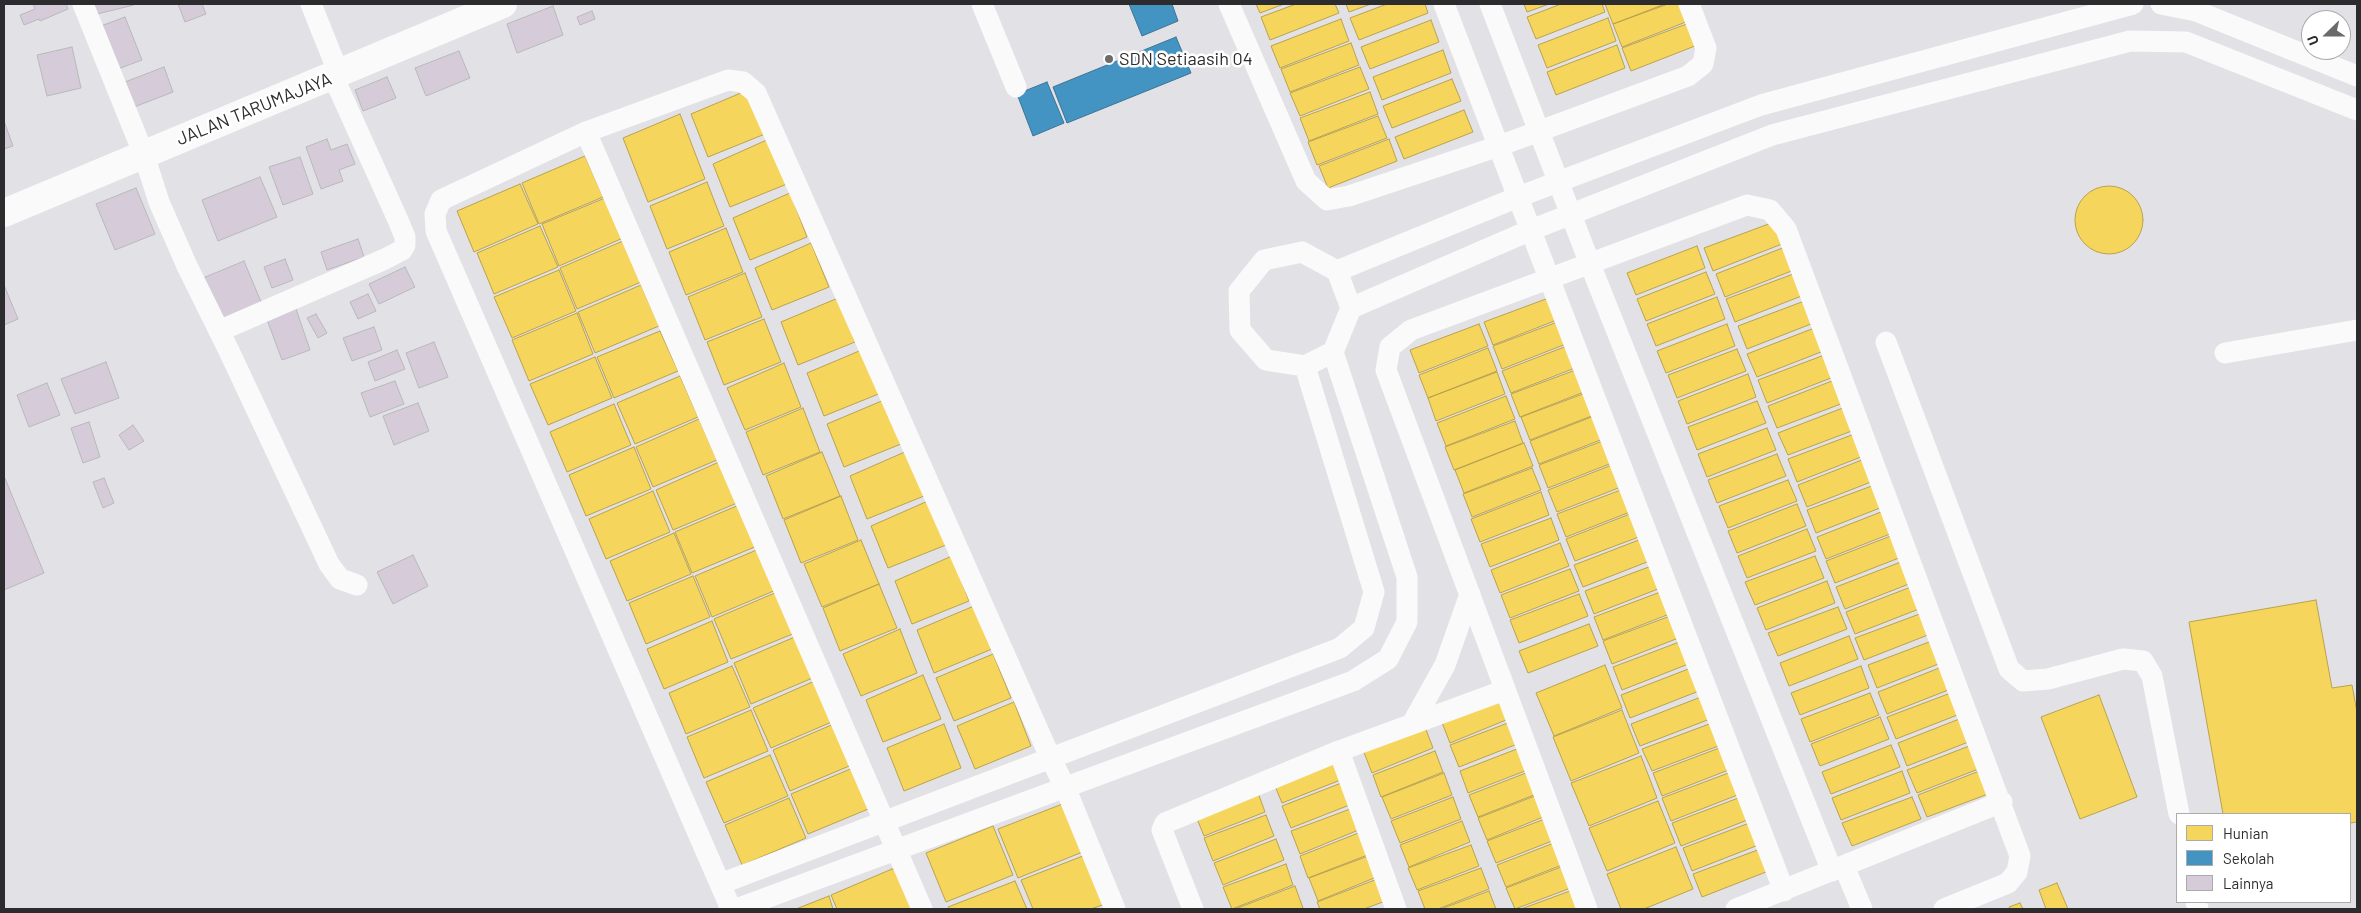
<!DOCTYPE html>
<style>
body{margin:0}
#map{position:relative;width:2361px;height:913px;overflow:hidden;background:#e1e1e6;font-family:Barlow,sans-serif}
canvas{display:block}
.frame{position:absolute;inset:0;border:5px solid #2c2c2e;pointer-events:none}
.legend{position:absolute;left:2176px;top:813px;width:175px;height:90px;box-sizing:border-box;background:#fff;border:1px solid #ababab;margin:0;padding:6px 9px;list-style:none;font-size:15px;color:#2c2c2e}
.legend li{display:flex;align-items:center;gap:10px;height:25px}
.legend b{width:25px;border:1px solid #ababab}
.north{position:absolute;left:2301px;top:10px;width:50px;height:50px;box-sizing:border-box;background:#fff;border:1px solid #ababab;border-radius:50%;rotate:248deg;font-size:14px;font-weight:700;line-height:20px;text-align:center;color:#2c2c2e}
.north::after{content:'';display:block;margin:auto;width:18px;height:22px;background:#6b6b6e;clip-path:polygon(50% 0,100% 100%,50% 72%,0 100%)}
</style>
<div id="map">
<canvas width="2361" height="913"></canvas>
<div class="frame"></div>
<ul class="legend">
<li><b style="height:14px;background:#f6d55c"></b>Hunian</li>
<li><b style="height:14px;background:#4393c3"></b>Sekolah</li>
<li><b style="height:14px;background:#d6ccd9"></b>Lainnya</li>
</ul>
<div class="north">U</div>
</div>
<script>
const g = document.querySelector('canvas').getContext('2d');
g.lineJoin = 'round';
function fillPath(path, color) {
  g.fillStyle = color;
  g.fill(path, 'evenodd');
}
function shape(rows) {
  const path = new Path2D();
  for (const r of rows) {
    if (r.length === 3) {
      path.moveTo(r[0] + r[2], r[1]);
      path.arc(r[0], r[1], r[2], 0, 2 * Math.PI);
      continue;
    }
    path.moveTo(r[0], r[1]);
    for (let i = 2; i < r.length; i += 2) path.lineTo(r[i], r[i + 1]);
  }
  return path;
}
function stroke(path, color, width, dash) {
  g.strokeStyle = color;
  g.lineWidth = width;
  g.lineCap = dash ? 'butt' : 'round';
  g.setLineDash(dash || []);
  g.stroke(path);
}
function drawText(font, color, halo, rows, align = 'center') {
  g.font = font + ' Barlow,sans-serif';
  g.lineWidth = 5;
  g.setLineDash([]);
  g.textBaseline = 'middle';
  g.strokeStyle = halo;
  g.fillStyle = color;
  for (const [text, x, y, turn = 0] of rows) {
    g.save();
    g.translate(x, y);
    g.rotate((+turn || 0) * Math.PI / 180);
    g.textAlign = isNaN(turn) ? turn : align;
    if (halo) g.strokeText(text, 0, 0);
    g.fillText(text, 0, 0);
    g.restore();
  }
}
const homes = shape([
 [1256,4,1284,4,1260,13,1256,4],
 [1296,4,1335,4,1339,13,1270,40,1261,17,1296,4],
 [1346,4,1371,4,1349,12,1346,4],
 [1387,4,1425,4,1428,13,1359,40,1350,18,1387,4],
 [1524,4,1549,4,1527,12,1524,4],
 [1561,4,1602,4,1605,12,1536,39,1527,17,1561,4],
 [1605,4,1665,4,1613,24,1605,4],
 [1668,4,1685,4,1691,20,1622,47,1613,24,1668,4],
 [1608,18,1616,41,1547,68,1538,45,1608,18],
 [1341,19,1349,41,1280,68,1271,46,1341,19],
 [1431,20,1439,42,1370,69,1361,47,1431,20],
 [1692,22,1700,44,1631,71,1622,48,1692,22],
 [1351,43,1359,65,1290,92,1281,69,1351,43],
 [1617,45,1625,68,1556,95,1547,72,1617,45],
 [1443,50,1451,73,1382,100,1373,77,1443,50],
 [1360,67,1369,89,1300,116,1290,93,1360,67],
 [1452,79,1461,101,1392,128,1383,106,1452,79],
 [748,90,765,134,708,157,691,114,748,90],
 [1370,92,1378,114,1309,141,1300,118,1370,92],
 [1464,110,1473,132,1404,159,1395,137,1464,110],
 [680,114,705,179,648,202,623,138,680,114],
 [1378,116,1387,138,1317,165,1308,142,1378,116],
 [769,139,787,184,730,207,713,164,769,139],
 [1389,139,1397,161,1328,188,1319,166,1389,139],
 [585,156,603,197,539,224,522,183,585,156],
 [707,182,724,226,667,249,650,206,707,182],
 [520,184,538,224,474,252,457,211,520,184],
 [2109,220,34],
 [790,193,807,237,750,260,733,218,790,193],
 [605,198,623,238,559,266,542,224,605,198],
 [1774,222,1782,244,1713,271,1704,248,1774,222],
 [540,226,558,267,494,294,477,253,540,226],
 [726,228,743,272,686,295,669,252,726,228],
 [623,241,641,282,577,309,560,268,623,241],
 [811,243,829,287,772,310,755,268,811,243],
 [1697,246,1705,268,1636,295,1627,273,1697,246],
 [1785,247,1794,270,1725,297,1716,274,1785,247],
 [559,270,576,311,512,338,494,297,559,270],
 [1706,272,1715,294,1646,321,1637,299,1706,272],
 [745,273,762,317,705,340,688,297,745,273],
 [1796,273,1804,295,1735,322,1726,299,1796,273],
 [641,285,659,326,595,353,578,312,641,285],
 [1554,296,1562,318,1493,345,1484,322,1554,296],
 [1717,297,1725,319,1656,346,1647,324,1717,297],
 [838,298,855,342,798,365,781,322,838,298],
 [1807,300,1816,322,1747,349,1738,326,1807,300],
 [577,313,593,354,529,381,512,340,577,313],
 [764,319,781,362,724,385,707,342,764,319],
 [1563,320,1571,342,1502,369,1493,346,1563,320],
 [1479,324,1488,346,1419,373,1410,350,1479,324],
 [1727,324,1735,346,1666,373,1657,351,1727,324],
 [1817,327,1826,350,1757,377,1747,354,1817,327],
 [660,331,678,371,614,398,597,357,660,331],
 [1572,344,1580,366,1511,393,1502,371,1572,344],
 [1488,348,1497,371,1428,398,1419,375,1488,348],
 [864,349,881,393,824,416,807,373,864,349],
 [1737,349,1746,371,1677,398,1668,375,1737,349],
 [1827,354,1836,376,1767,403,1758,380,1827,354],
 [595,357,612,398,548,425,530,384,595,357],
 [784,363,801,407,745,430,727,388,784,363],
 [1581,368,1589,390,1520,417,1511,394,1581,368],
 [1497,372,1505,394,1436,421,1428,398,1497,372],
 [1748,374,1756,397,1687,424,1678,401,1748,374],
 [680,376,698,417,635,444,617,403,680,376],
 [1837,379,1846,402,1777,428,1768,406,1837,379],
 [1591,391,1599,413,1530,440,1521,417,1591,391],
 [1506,396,1515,419,1446,446,1437,423,1506,396],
 [884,400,901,444,844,467,827,424,884,400],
 [1757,401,1766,423,1697,450,1688,427,1757,401],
 [614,404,631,445,567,472,550,432,614,404],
 [1848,406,1857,429,1788,455,1778,433,1848,406],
 [803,408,820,452,763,475,746,432,803,408],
 [1599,414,1608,437,1539,464,1530,441,1599,414],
 [699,419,717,460,653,487,636,447,699,419],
 [1515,421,1523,443,1454,470,1445,447,1515,421],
 [1767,428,1776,450,1707,477,1698,454,1767,428],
 [1857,433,1866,455,1797,482,1788,459,1857,433],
 [1608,439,1617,461,1548,488,1539,465,1608,439],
 [1524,443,1533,466,1464,493,1455,470,1524,443],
 [634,447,651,489,586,516,569,475,634,447],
 [907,451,924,496,867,519,850,476,907,451],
 [822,452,840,496,783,519,766,476,822,452],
 [1777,454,1786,476,1717,503,1708,480,1777,454],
 [1867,458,1876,480,1807,507,1798,485,1867,458],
 [719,462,737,503,673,530,656,490,719,462],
 [1617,463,1626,485,1557,512,1548,490,1617,463],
 [1532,468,1541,490,1472,517,1463,494,1532,468],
 [1788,480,1797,501,1728,528,1719,506,1788,480],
 [1877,484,1885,506,1816,533,1807,510,1877,484],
 [1626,488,1635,510,1566,537,1557,514,1626,488],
 [653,491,670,532,606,559,589,519,653,491],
 [1541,492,1549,515,1480,542,1471,519,1541,492],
 [841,496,858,540,801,563,784,520,841,496],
 [928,501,946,545,888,568,871,526,928,501],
 [1797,504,1806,526,1737,553,1728,531,1797,504],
 [739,505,757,546,692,573,675,532,739,505],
 [1886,510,1895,532,1826,559,1817,537,1886,510],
 [1635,512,1644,535,1575,561,1566,539,1635,512],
 [1551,518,1559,540,1490,567,1481,544,1551,518],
 [1807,529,1816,551,1747,578,1738,556,1807,529],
 [674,533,691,574,627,601,610,561,674,533],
 [1896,534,1904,556,1835,583,1826,561,1896,534],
 [1644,538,1652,560,1583,587,1574,565,1644,538],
 [861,540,879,584,822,607,804,564,861,540],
 [1560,543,1569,566,1500,593,1491,570,1560,543],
 [759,549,776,590,712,617,695,576,759,549],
 [952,556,969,601,912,624,895,581,952,556],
 [1815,556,1824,578,1755,605,1745,582,1815,556],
 [1906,560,1914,582,1845,609,1836,587,1906,560],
 [1654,565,1663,587,1594,614,1585,591,1654,565],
 [1570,569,1579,591,1510,618,1501,595,1570,569],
 [693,576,710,617,646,644,629,603,693,576],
 [1827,581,1835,603,1766,630,1757,608,1827,581],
 [879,584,897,628,840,651,823,608,879,584],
 [1916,585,1924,607,1855,634,1846,612,1916,585],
 [1663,591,1672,613,1603,640,1594,617,1663,591],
 [777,592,795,633,731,659,714,619,777,592],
 [1579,594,1588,616,1519,643,1510,620,1579,594],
 [2316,600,2332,688,2352,685,2357,712,2357,822,2350,823,2350,814,2223,814,2189,622,2316,600],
 [974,606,992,649,934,673,917,630,974,606],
 [1838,607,1847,629,1778,656,1768,633,1838,607],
 [1925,612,1933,633,1864,660,1855,638,1925,612],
 [1673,615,1681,637,1612,664,1603,641,1673,615],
 [712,621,728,662,664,689,647,649,712,621],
 [1589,624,1598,646,1528,673,1519,651,1589,624],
 [900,629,917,673,861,696,843,654,900,629],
 [797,636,815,677,751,704,734,663,797,636],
 [1849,636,1858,659,1789,686,1780,663,1849,636],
 [1937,639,1946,661,1877,688,1868,665,1937,639],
 [1682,641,1691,663,1622,690,1613,667,1682,641],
 [993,654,1011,698,954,721,936,678,993,654],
 [1605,665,1622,708,1554,736,1536,693,1605,665],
 [1947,665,1956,687,1887,714,1878,692,1947,665],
 [732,666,750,707,686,734,669,693,732,666],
 [1861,666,1869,688,1800,715,1791,693,1861,666],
 [1691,668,1699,691,1630,718,1621,695,1691,668],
 [923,675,941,719,883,742,866,700,923,675],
 [817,680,834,721,771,748,753,708,817,680],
 [1956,691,1965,712,1896,739,1887,717,1956,691],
 [1870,693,1879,715,1810,742,1801,719,1870,693],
 [2099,695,2137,797,2080,819,2041,717,2099,695],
 [1503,697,1511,718,1450,743,1441,720,1503,697],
 [1701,697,1710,719,1640,746,1631,724,1701,697],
 [1014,702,1031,746,975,769,957,726,1014,702],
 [751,710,768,751,704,778,687,737,751,710],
 [1622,710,1639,753,1571,781,1553,737,1622,710],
 [1967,716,1976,739,1907,766,1898,743,1967,716],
 [1880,717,1889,739,1820,766,1811,744,1880,717],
 [1513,721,1520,743,1459,767,1450,745,1513,721],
 [836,723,854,764,790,791,773,750,836,723],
 [1712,723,1721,745,1652,771,1642,749,1712,723],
 [944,724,961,768,904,791,887,748,944,724],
 [1425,727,1433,748,1372,773,1363,750,1425,727],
 [1977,743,1986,766,1917,793,1907,770,1977,743],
 [1891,745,1900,767,1831,794,1822,772,1891,745],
 [1522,747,1530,769,1468,793,1460,771,1522,747],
 [1722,747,1731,769,1662,796,1653,773,1722,747],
 [1435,751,1443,772,1381,797,1373,775,1435,751],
 [770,755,788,796,724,823,706,782,770,755],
 [1641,756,1657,798,1589,826,1571,783,1641,756],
 [1335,757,1343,779,1282,803,1273,781,1335,757],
 [855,767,873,807,808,834,791,794,855,767],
 [1987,768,1996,791,1927,817,1918,795,1987,768],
 [1531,771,1539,793,1478,817,1469,795,1531,771],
 [1902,771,1910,793,1841,820,1832,798,1902,771],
 [1731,772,1740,794,1671,821,1662,798,1731,772],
 [1444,773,1452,795,1391,819,1382,797,1444,773],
 [1344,782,1352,804,1291,828,1282,806,1344,782],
 [1257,790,1265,812,1204,836,1195,814,1257,790],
 [1540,794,1548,815,1487,840,1478,818,1540,794],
 [1453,797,1461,819,1400,843,1391,821,1453,797],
 [1741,797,1750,819,1681,846,1672,823,1741,797],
 [1912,797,1921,819,1852,846,1842,823,1912,797],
 [789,798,806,838,742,865,725,825,789,798],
 [1658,801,1675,843,1607,871,1589,828,1658,801],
 [1065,803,1085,851,1018,878,998,829,1065,803],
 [1353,808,1361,829,1300,854,1291,831,1353,808],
 [1266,815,1274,836,1213,861,1204,838,1266,815],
 [1550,817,1557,839,1496,863,1487,841,1550,817],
 [1462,821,1470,842,1409,867,1400,845,1462,821],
 [1752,822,1761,844,1692,871,1683,848,1752,822],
 [993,826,1013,875,946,902,926,853,993,826],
 [1361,832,1370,854,1308,878,1300,856,1361,832],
 [1276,839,1284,860,1223,885,1214,863,1276,839],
 [1559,841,1567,863,1506,887,1497,865,1559,841],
 [1471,845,1479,866,1417,890,1408,868,1471,845],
 [1676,847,1693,889,1644,909,1621,909,1607,874,1676,847],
 [1763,848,1771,870,1702,897,1693,874,1763,848],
 [1088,854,1108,903,1091,909,1033,909,1021,880,1088,854],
 [1371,855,1379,876,1318,901,1309,878,1371,855],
 [1286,864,1293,885,1232,909,1223,887,1286,864],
 [1569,864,1576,886,1515,909,1506,888,1569,864],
 [1481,868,1489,889,1438,909,1425,909,1418,891,1481,868],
 [892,869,902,872,917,909,837,909,831,895,892,869],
 [1380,878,1388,900,1364,909,1320,909,1317,902,1380,878],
 [1015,881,1027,909,949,909,948,907,1015,881],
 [2057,883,2068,909,2046,909,2039,890,2057,883],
 [1295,886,1303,908,1300,909,1235,909,1295,886],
 [1578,888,1585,909,1521,909,1578,888],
 [1489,891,1496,909,1441,909,1489,891],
 [829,896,833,909,796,909,829,896],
 [2020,903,2023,909,2010,909,2009,907,2020,903]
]);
const schools = shape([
 [1129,4,1172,4,1178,21,1142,36,1129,4],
 [1176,37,1191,73,1067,123,1053,87,1176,37],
 [1047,82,1064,123,1033,136,1017,94,1047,82]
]);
const building = shape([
 [33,4,66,4,68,9,40,21,39,19,24,25,20,15,35,9,33,4],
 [94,4,134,4,134,5,97,14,94,4],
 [178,4,202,4,206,14,185,22,178,4],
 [553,6,563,35,517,53,507,24,553,6],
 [592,11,595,19,580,25,577,17,592,11],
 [125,17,142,60,118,69,101,26,125,17],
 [72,47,81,88,47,96,37,55,72,47],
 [459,51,470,78,426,96,415,68,459,51],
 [164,67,173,92,134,107,125,82,164,67],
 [387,77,396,98,363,111,355,90,387,77],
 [4,121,13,146,4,149,4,121],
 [327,139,331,150,347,144,355,164,339,170,343,181,321,189,306,147,327,139],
 [300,157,313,194,283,205,269,167,300,157],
 [260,177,277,217,218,241,202,200,260,177],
 [136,188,155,234,115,250,96,204,136,188],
 [358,239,364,257,327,270,321,252,358,239],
 [285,259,293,280,272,288,264,267,285,259],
 [244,261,264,309,223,326,203,278,244,261],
 [405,267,415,287,379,304,369,284,405,267],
 [4,285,18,319,4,325,4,285],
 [368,294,376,311,358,319,350,302,368,294],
 [294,303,310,350,282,360,265,314,294,303],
 [316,314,327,333,318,338,307,318,316,314],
 [374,327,382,350,352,361,343,338,374,327],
 [434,342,448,377,419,388,406,353,434,342],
 [397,350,405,369,375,381,368,362,397,350],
 [106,362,119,398,75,414,61,379,106,362],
 [395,381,404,404,370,417,361,393,395,381],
 [47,383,60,415,29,427,17,395,47,383],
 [418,403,429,431,394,445,383,416,418,403],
 [89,422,100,457,83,463,71,428,89,422],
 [133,425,144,441,129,450,119,435,133,425],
 [4,476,44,573,4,590,4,476],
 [104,478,114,503,103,508,93,482,104,478],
 [413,555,428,586,393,604,377,572,413,555]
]);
const street = shape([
 [83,4,144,155,159,202,187,266,229,351,329,564,340,579,357,585],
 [311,4,339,74],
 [982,4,1016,87],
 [1229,4,1306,181,1327,200,1349,196,1499,146,1688,76,1703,64,1706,48,1689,4],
 [1444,4,1784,891],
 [1490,4,1590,264,1832,871],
 [2161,4,2196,11,2357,76],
 [586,132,922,909],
 [1302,252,1337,271,1351,308,1333,352,1305,366,1266,360,1240,330,1239,291,1264,260,1302,252],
 [1337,271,1518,197,1761,105,2133,4],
 [1351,308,1531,230,1772,135,2130,41,2186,42,2357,110],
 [219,331,385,259,402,250,405,245,405,237,398,220,333,76],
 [1886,342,2009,669,2023,681,2048,679,2123,659,2143,661,2152,676,2179,814],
 [2225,353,2357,330],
 [1412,724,1445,665,1470,594],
 [1339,751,1396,909],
 [1844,866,1862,909],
 [720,884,1340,648,1364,628,1374,592,1305,366],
 [2196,902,2198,909],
 [731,909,436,231,435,214,441,200,586,132,728,80,743,82,756,93,1050,757,1065,787,1115,909],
 [736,909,1353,681,1388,659,1407,622,1407,577,1333,352],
 [1193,909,1162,830,1165,823,1339,751,1505,690],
 [1587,909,1386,370,1390,347,1411,330,1747,205,1770,210,1786,229,2020,856,2017,872,2008,883,1944,909],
 [1736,909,2002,802]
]);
const secondary = shape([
 [4,213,503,4]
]);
const markers = [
 [1109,59,5,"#6b6b6e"]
];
const poiNames = [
 ["SDN Setiaasih 04",1119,59]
];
const streetNames = [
 ["JALAN TARUMAJAYA",254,109,-22]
];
fillPath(homes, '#f6d55c');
stroke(homes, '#b9a24e', 1);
fillPath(schools, '#4393c3');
stroke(schools, '#3c7496', 1);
fillPath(building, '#d6ccd9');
stroke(building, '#b8b8bb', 1);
stroke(street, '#fafafb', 21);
stroke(secondary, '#fafafb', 28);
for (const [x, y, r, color] of markers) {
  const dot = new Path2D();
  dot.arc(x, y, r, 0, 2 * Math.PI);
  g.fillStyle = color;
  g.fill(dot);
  stroke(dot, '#fff', 2);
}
drawText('18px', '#2c2c2e', '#fff', poiNames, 'left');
drawText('18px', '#2c2c2e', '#fff', streetNames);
</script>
